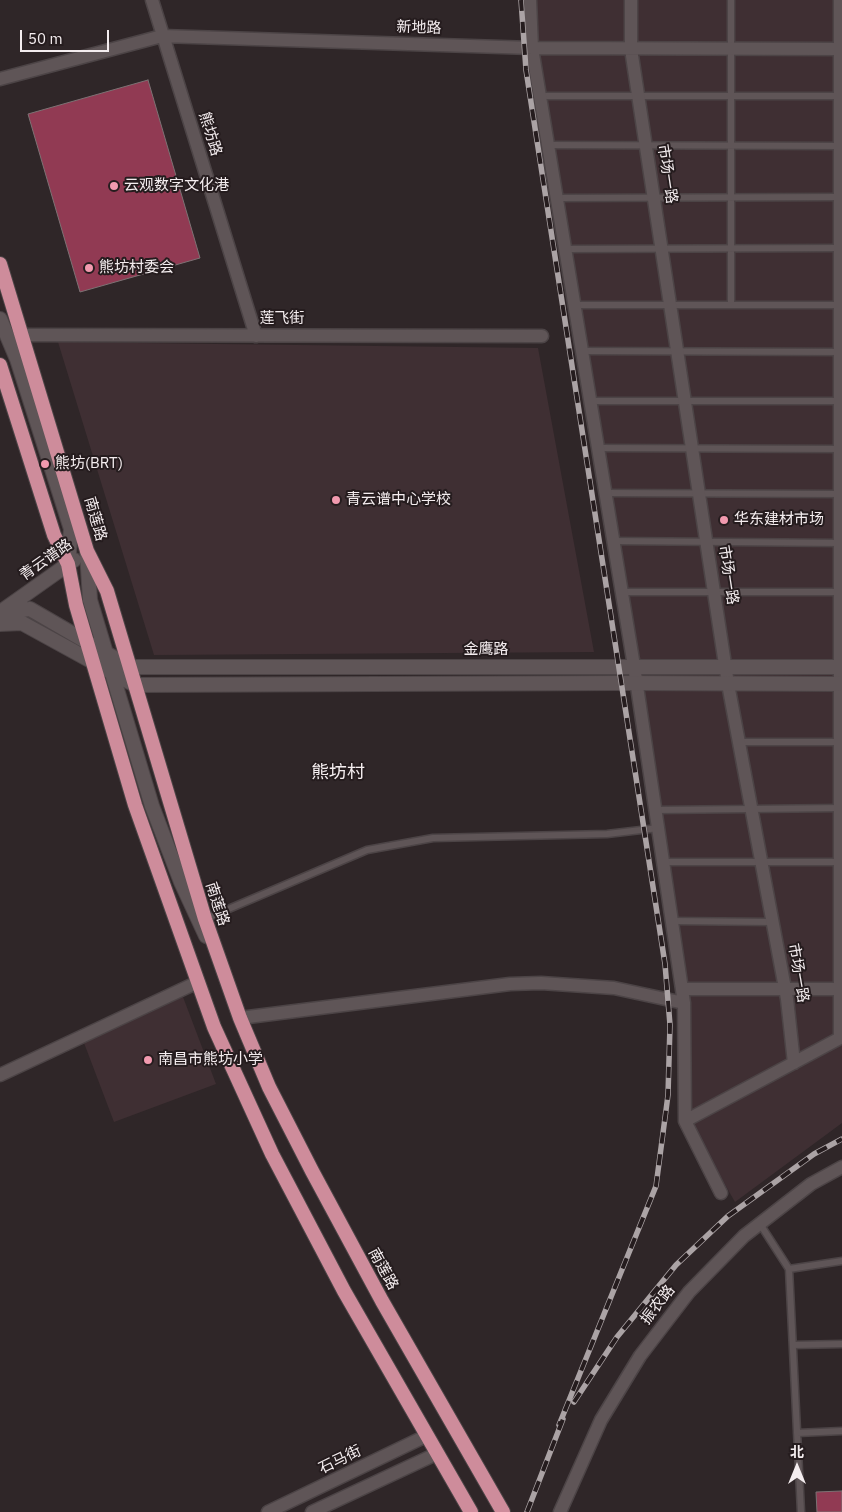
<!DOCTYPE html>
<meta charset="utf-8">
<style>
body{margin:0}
#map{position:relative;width:842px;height:1512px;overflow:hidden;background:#2f2628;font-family:"IBM Plex Sans","Noto Sans SC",sans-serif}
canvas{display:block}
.north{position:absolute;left:772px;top:1442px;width:50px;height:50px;-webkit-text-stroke:4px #251c1e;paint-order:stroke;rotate:0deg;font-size:14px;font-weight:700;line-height:20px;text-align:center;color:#f4edef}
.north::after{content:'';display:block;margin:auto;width:18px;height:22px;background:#f4edef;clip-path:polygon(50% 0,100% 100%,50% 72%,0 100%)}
.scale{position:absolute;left:20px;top:30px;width:89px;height:22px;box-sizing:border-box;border:2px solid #f4edef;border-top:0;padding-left:6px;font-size:15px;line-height:18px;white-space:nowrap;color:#f4edef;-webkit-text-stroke:4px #251c1e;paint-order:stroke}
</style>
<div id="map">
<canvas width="842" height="1512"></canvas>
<div class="north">北</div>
<div class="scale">50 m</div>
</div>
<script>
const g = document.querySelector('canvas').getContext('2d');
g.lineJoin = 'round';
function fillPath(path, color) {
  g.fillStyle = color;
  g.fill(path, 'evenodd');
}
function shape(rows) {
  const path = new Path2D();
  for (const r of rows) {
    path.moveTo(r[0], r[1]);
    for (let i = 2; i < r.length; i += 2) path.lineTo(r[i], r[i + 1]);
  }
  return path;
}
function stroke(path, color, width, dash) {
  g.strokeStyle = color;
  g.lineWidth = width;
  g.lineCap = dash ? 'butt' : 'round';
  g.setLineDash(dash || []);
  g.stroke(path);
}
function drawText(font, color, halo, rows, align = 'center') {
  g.font = font + ' "IBM Plex Sans","Noto Sans SC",sans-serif';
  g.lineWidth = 4;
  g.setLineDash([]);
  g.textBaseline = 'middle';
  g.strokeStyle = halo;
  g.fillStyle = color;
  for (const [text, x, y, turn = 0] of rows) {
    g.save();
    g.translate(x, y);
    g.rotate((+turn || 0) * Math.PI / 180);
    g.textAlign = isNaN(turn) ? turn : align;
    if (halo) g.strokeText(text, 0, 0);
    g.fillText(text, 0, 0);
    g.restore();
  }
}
const built = shape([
 [526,0,842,0,842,1123,735,1202,688,1120,684,990],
 [58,342,538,348,594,652,154,655],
 [183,997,216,1084,114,1122,81,1035]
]);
const building = shape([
 [148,80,200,258,80,292,28,114,148,80],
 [842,1491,842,1512,817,1512,816,1492,842,1491]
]);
const service = shape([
 [731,0,731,305],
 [540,96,841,96],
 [548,145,842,146],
 [557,198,840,197],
 [565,249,841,248],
 [574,305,840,305],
 [582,351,841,352],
 [590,401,842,401],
 [598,448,842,449],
 [605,493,842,494],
 [613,541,842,543],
 [622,592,840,592],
 [739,742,842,742],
 [656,810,842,808],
 [664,862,842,862],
 [205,919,367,850,433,838,607,834,658,828],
 [672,921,772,922],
 [760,1224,789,1269,801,1512],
 [789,1269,842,1261],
 [793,1345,842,1344],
 [797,1433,842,1431]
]);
const minor = shape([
 [152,0,256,336],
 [530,0,532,48,634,666,684,1003,685,1121,721,1193],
 [631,0,631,49,728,684,787,999,794,1063],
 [840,0,840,1038],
 [0,79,162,36,532,48,842,49],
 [22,335,542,336],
 [682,989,842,989],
 [240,1018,510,984,541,983,614,988,684,1003],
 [0,1075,198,982],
 [685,1121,842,1037],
 [268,1512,426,1436],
 [312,1512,436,1454],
 [560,1512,601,1420,640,1356,689,1292,744,1236,811,1184,842,1167]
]);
const tertiary = shape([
 [0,319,17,359,71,529,68,564],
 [87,552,90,600,152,806,181,882,206,936],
 [2,611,74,560],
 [1,612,30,609,130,667,842,667],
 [0,624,22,623,135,685,621,683,842,684]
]);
const trunk = shape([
 [0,264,87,551,107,591,205,919,240,1018,269,1087,312,1171,382,1301,503,1512],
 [0,365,54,535,68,564,76,605,135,805,214,1027,272,1154,344,1291,471,1512]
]);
const rail = shape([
 [521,0,526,70,665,964,670,1025,668,1095,656,1186,559,1425],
 [574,1402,617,1337,676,1265,728,1216,814,1154,842,1139],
 [527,1512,563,1419]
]);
const markers = [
 [114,186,5,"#f29aaf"],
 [89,268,5,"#f29aaf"],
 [45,464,5,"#f29aaf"],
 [336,500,5,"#f29aaf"],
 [724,520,5,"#f29aaf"],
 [148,1060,5,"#f29aaf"]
];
const streetNames = [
 ["新地路",419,28,2],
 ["熊坊路",210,134,73],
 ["市场一路",667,174,81],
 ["莲飞街",282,319],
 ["南莲路",95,519,74],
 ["青云谱路",46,560,-35],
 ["市场一路",728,575,81],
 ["金鹰路",486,650],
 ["南莲路",217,904,72],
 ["市场一路",798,973,80],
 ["南莲路",383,1269,61],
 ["振农路",658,1305,-52],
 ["石马街",340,1460,-26]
];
const poiNames = [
 ["云观数字文化港",124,186],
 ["熊坊村委会",99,268],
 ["熊坊(BRT)",55,464],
 ["青云谱中心学校",346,500],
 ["华东建材市场",734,520],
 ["南昌市熊坊小学",158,1060]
];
const quarterNames = [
 ["熊坊村",338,773]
];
fillPath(built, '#3f2f33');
fillPath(building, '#913a53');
stroke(building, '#7d7274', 1);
stroke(service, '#4c4446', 9);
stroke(minor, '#4c4446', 15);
stroke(tertiary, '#4c4446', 16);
stroke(trunk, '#4c4446', 16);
stroke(service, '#5f5557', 6);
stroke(minor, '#5f5557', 12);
stroke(tertiary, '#5f5557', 14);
stroke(trunk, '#ce8c9b', 14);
stroke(rail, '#aba3a5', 5.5);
stroke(rail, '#251c1e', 4, [11]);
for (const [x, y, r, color] of markers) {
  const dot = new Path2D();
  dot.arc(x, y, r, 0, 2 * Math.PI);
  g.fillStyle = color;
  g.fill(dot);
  stroke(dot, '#251c1e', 2);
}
drawText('15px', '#f4edef', '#251c1e', streetNames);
drawText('15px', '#f4edef', '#251c1e', poiNames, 'left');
drawText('18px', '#f4edef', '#251c1e', quarterNames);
</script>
